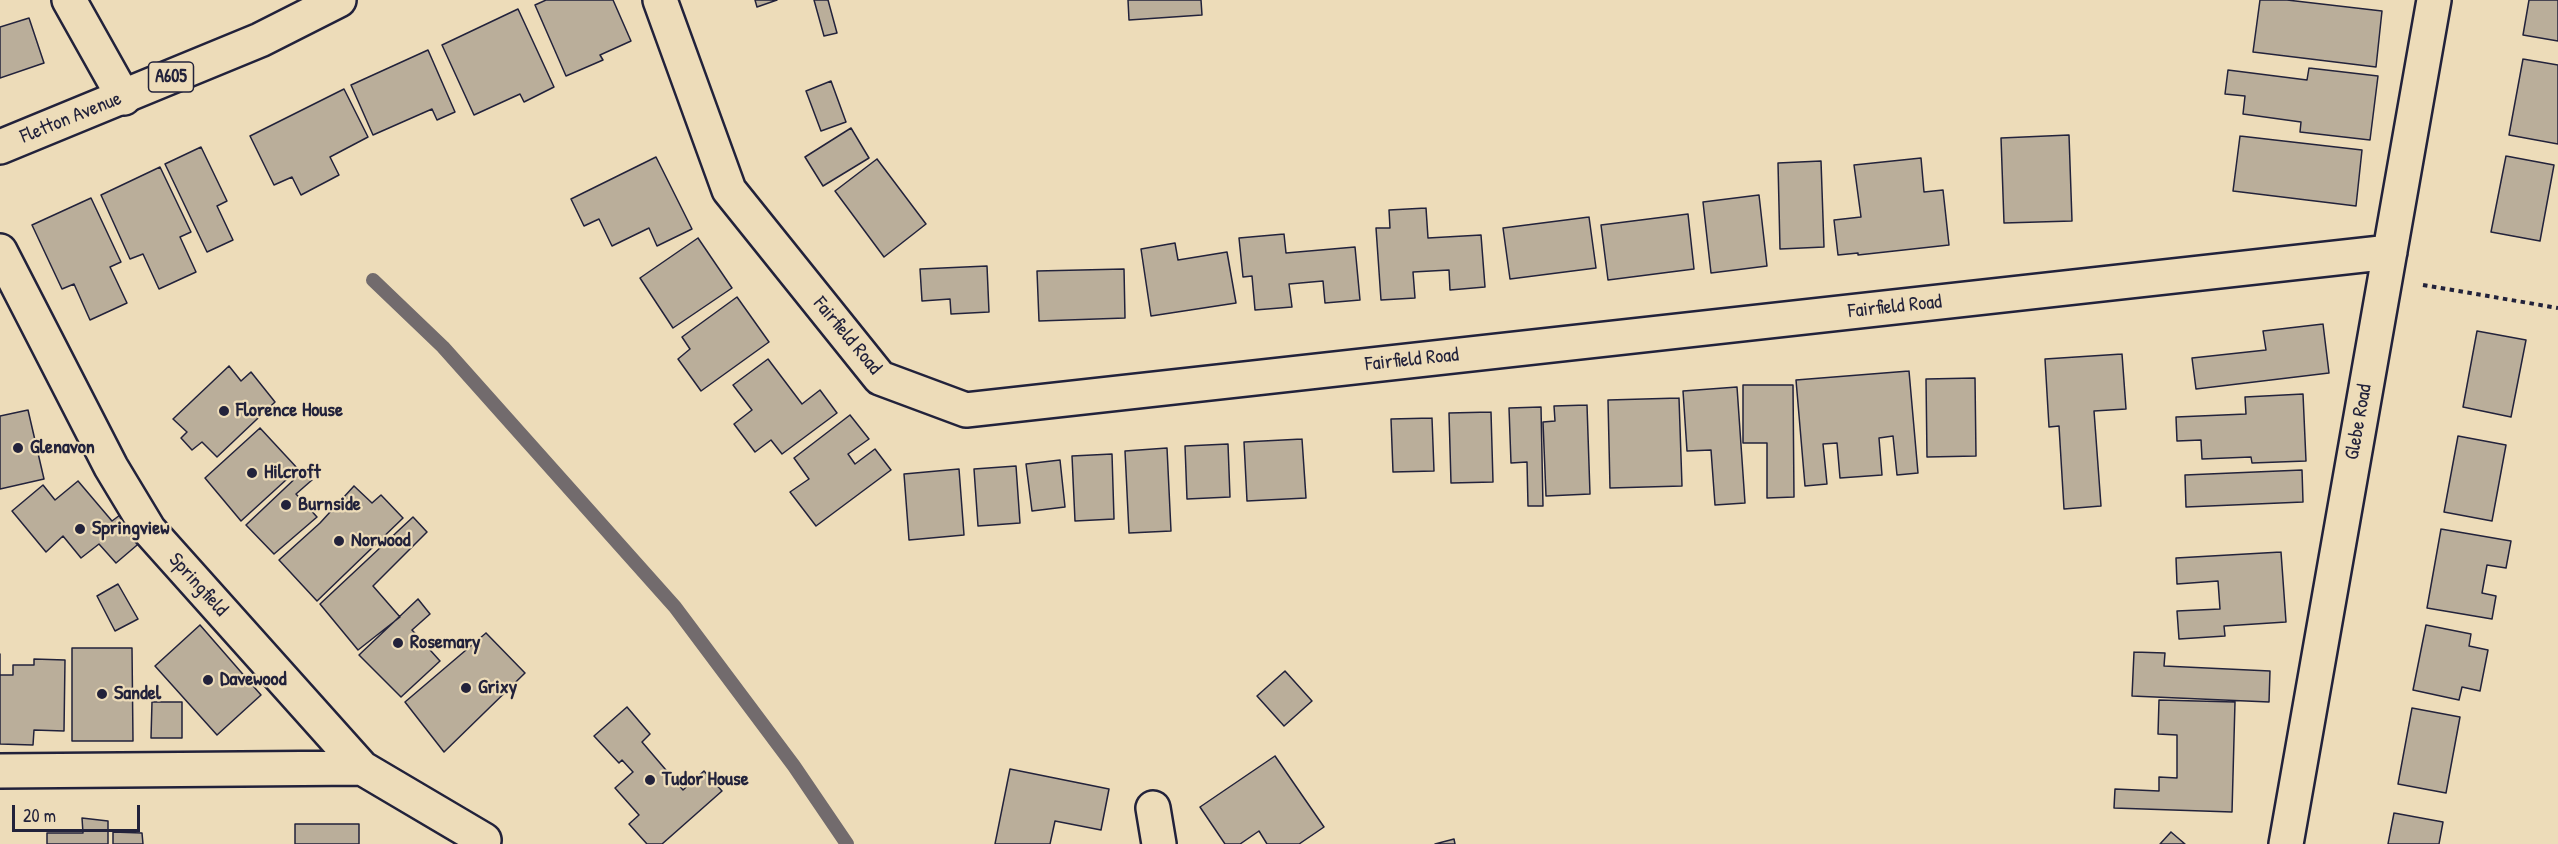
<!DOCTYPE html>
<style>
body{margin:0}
#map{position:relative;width:2558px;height:844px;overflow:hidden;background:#eddcb9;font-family:"Patrick Hand",sans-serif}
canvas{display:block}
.scale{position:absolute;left:12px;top:805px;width:128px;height:27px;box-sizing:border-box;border:3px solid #22223b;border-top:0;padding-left:8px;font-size:18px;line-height:21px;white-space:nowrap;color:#22223b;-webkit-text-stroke:4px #eddcb9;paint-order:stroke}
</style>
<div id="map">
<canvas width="2558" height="844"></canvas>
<div class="scale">20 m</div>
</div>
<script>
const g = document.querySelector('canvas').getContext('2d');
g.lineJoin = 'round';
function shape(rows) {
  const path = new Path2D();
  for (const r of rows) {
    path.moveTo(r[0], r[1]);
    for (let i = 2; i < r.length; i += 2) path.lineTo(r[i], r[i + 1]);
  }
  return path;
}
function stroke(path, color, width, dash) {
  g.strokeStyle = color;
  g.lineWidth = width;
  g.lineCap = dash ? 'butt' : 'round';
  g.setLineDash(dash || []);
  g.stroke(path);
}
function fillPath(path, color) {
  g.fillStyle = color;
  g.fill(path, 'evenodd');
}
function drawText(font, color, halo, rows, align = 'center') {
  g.font = font + ' "Patrick Hand",sans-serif';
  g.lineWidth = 4.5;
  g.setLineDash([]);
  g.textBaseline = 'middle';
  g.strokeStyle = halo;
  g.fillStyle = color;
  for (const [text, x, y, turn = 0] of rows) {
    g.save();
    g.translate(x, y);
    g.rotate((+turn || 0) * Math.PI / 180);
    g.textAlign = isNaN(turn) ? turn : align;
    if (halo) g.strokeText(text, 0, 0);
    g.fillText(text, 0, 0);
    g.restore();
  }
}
const stream = shape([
 [373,280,443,347,675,607,794,766,847,844]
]);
const building = shape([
 [546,0,613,0,631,41,600,55,603,60,566,76,535,5,546,0],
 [755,0,777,0,757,7,755,0],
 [814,0,828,0,837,33,824,36,814,0],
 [1128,0,1201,0,1202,15,1129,20,1128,0],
 [2260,0,2287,0,2382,11,2376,67,2253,52,2260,0],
 [2529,0,2558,0,2558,41,2523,35,2529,0],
 [518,9,554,87,524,102,520,94,474,115,442,45,518,9],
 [29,18,44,63,0,78,0,27,29,18],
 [428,50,455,112,437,120,432,109,373,135,351,85,428,50],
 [2523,59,2558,65,2558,144,2509,135,2523,59],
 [2309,68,2378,76,2370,140,2300,132,2301,122,2243,114,2245,96,2225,94,2228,70,2307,80,2309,68],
 [831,81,846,122,821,131,806,91,831,81],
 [344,89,368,137,330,157,339,175,301,195,292,177,274,185,250,136,344,89],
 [851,128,869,158,823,186,805,157,851,128],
 [2069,135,2072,221,2004,223,2001,138,2069,135],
 [2240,136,2362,150,2356,206,2233,191,2240,136],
 [201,147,227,201,217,206,233,240,207,252,165,164,201,147],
 [2506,156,2554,165,2540,241,2491,232,2506,156],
 [656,157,692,229,657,246,649,228,612,246,599,219,584,226,571,199,656,157],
 [1921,158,1924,192,1943,190,1949,245,1858,255,1858,253,1838,255,1834,220,1861,217,1854,165,1921,158],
 [877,159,926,224,884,257,835,191,877,159],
 [1821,161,1824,247,1780,249,1778,163,1821,161],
 [160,167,191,232,180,237,196,272,159,289,143,254,130,259,101,195,160,167],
 [1759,195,1767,266,1711,273,1703,202,1759,195],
 [91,198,121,262,110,267,127,303,90,320,74,284,62,289,32,225,91,198],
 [1426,208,1428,238,1481,235,1485,287,1450,290,1449,270,1413,272,1415,298,1381,300,1376,228,1390,228,1389,210,1426,208],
 [1688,214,1694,269,1608,280,1601,225,1688,214],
 [1589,217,1596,268,1510,279,1503,228,1589,217],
 [1284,234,1286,253,1355,247,1360,300,1325,303,1323,281,1289,284,1292,307,1255,310,1252,276,1243,277,1239,238,1284,234],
 [698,238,732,288,673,328,640,278,698,238],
 [1175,243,1178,260,1227,252,1236,303,1151,316,1141,249,1175,243],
 [987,266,989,312,951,314,950,299,922,301,920,269,987,266],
 [1124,269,1125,318,1039,321,1037,271,1124,269],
 [737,297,769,342,701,391,678,359,690,349,682,337,737,297],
 [2323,324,2329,373,2196,389,2192,358,2266,350,2263,331,2323,324],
 [2477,331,2526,340,2511,417,2463,407,2477,331],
 [2122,354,2126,409,2094,411,2101,506,2064,509,2059,426,2049,427,2045,359,2122,354],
 [768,359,802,404,820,390,837,413,782,454,771,440,755,452,734,424,752,410,733,385,768,359],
 [229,366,241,381,251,372,275,402,217,457,202,442,192,450,181,438,187,432,173,419,229,366],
 [1909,371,1918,473,1897,475,1893,436,1879,438,1882,475,1840,478,1837,443,1823,444,1827,484,1805,486,1796,380,1909,371],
 [1975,378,1976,456,1927,457,1926,379,1975,378],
 [1743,385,1793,385,1794,497,1767,498,1767,443,1743,443,1743,385],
 [1737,387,1745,503,1715,505,1711,450,1687,451,1683,391,1737,387],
 [2303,394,2306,461,2252,463,2251,457,2202,459,2201,440,2177,441,2176,417,2246,414,2245,397,2303,394],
 [1679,398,1682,486,1610,488,1608,400,1679,398],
 [1587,405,1590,494,1546,496,1543,422,1555,421,1554,406,1587,405],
 [1541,407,1543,506,1528,506,1527,462,1511,463,1509,408,1541,407],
 [28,410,44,479,0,489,0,416,28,410],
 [1491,412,1493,482,1451,483,1449,413,1491,412],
 [850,415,869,439,848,454,855,464,875,449,891,470,816,526,790,492,809,479,794,458,850,415],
 [1432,418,1434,471,1393,472,1391,419,1432,418],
 [260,428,298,469,241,521,205,478,260,428],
 [2458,436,2506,445,2492,521,2444,512,2458,436],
 [1302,439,1306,498,1247,501,1244,442,1302,439],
 [1228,444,1230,497,1187,499,1185,446,1228,444],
 [1167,448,1171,531,1129,533,1125,451,1167,448],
 [1112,454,1114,519,1075,521,1072,456,1112,454],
 [1060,460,1065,507,1032,511,1026,464,1060,460],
 [1016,466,1020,523,978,526,974,469,1016,466],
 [959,469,964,535,909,540,904,474,959,469],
 [2302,470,2303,502,2186,507,2185,475,2302,470],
 [302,472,312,480,296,494,317,517,274,554,246,525,302,472],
 [78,481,112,521,120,515,143,540,116,563,99,544,81,558,63,536,46,552,12,511,43,485,55,500,78,481],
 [354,486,372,503,381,495,403,518,317,601,279,560,320,523,354,486],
 [413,517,427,532,373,586,400,617,358,650,320,604,413,517],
 [2441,529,2511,541,2506,568,2487,565,2482,593,2496,596,2492,619,2427,608,2441,529],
 [2281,552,2286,622,2224,626,2225,636,2179,639,2177,611,2220,609,2218,581,2177,584,2176,558,2281,552],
 [118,584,138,619,115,631,97,596,118,584],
 [418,599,430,614,412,630,440,661,401,697,359,655,418,599],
 [200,625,261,695,217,735,155,666,200,625],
 [2426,625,2471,634,2469,646,2488,650,2480,691,2462,687,2459,700,2413,690,2426,625],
 [486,633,525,673,444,752,405,702,486,633],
 [72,648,132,648,133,741,72,741,72,648],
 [2134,652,2165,653,2164,666,2270,671,2269,702,2132,696,2134,652],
 [0,654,0,675,13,675,13,665,34,665,34,659,65,660,64,731,34,730,33,745,0,744,0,654],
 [1285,671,1312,701,1284,726,1257,696,1285,671],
 [2159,700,2235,702,2232,812,2114,808,2115,789,2159,791,2159,777,2177,778,2177,735,2158,734,2159,700],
 [152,702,182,702,182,738,151,738,152,702],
 [627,707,650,734,642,742,683,790,704,771,722,791,662,844,647,844,629,824,639,815,615,788,633,772,622,760,619,763,594,736,627,707],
 [2412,708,2460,717,2446,793,2398,784,2412,708],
 [1275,756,1324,827,1299,844,1267,844,1259,831,1240,844,1225,844,1200,807,1275,756],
 [1010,769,1109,789,1101,830,1055,821,1050,844,995,844,1010,769],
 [2394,813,2443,822,2439,844,2388,844,2394,813],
 [82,818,108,821,108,844,47,844,47,833,83,833,82,818],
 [295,824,359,824,359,844,295,844,295,824],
 [113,832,142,833,143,844,113,844,113,832],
 [2171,832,2185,844,2160,844,2171,832],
 [1454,839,1455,844,1435,844,1454,839]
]);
const path = shape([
 [2423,285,2558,308]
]);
const street = shape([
 [69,0,124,98],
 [660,0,729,190,880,378,966,410,2390,252],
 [0,251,111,467,149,530,362,768,484,840],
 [0,771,362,768],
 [1153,808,1159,844],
 [2286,844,2434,0]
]);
const primary = shape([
 [0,147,260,40,339,0]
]);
const markers = [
 [224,411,6,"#22223b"],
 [18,448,6,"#22223b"],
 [252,473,6,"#22223b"],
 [286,505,6,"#22223b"],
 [80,529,6,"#22223b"],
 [339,541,6,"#22223b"],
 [398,643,6,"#22223b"],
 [208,680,6,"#22223b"],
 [466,688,6,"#22223b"],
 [102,694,6,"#22223b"],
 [650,780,6,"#22223b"]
];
const shields = [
 [171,77,45]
];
const shieldNames = [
 ["A605",171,77]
];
const streetNames = [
 ["Fletton Avenue",71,118,-22],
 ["Fairfield Road",1895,307,-6],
 ["Fairfield Road",847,336,50],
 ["Fairfield Road",1412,360,-6],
 ["Glebe Road",2359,422,-80],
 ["Springfield",198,585,48]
];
const poiNames = [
 ["Florence House",236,411],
 ["Glenavon",30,448],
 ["Hilcroft",264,473],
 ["Burnside",298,505],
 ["Springview",92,529],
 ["Norwood",351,541],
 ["Rosemary",410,643],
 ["Davewood",220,680],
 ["Grixy",478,688],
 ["Sandel",114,694],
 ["Tudor House",662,780]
];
stroke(stream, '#726b6d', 14);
fillPath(building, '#baae9a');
stroke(building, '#22223b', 1.5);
stroke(street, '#22223b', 38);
stroke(primary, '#22223b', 38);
stroke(path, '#22223b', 4, [4.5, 4.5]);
stroke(street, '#eddcb9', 33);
stroke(primary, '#eddcb9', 33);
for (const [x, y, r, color] of markers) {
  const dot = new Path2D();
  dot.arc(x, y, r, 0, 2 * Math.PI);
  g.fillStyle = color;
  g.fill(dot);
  stroke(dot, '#eddcb9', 2);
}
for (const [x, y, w] of shields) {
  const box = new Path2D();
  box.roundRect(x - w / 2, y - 15, w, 30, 4.5);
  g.fillStyle = '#eddcb9';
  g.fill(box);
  stroke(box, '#22223b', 1.5);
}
drawText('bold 18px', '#22223b', null, shieldNames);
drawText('20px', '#22223b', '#eddcb9', streetNames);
drawText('bold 20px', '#22223b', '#eddcb9', poiNames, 'left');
</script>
